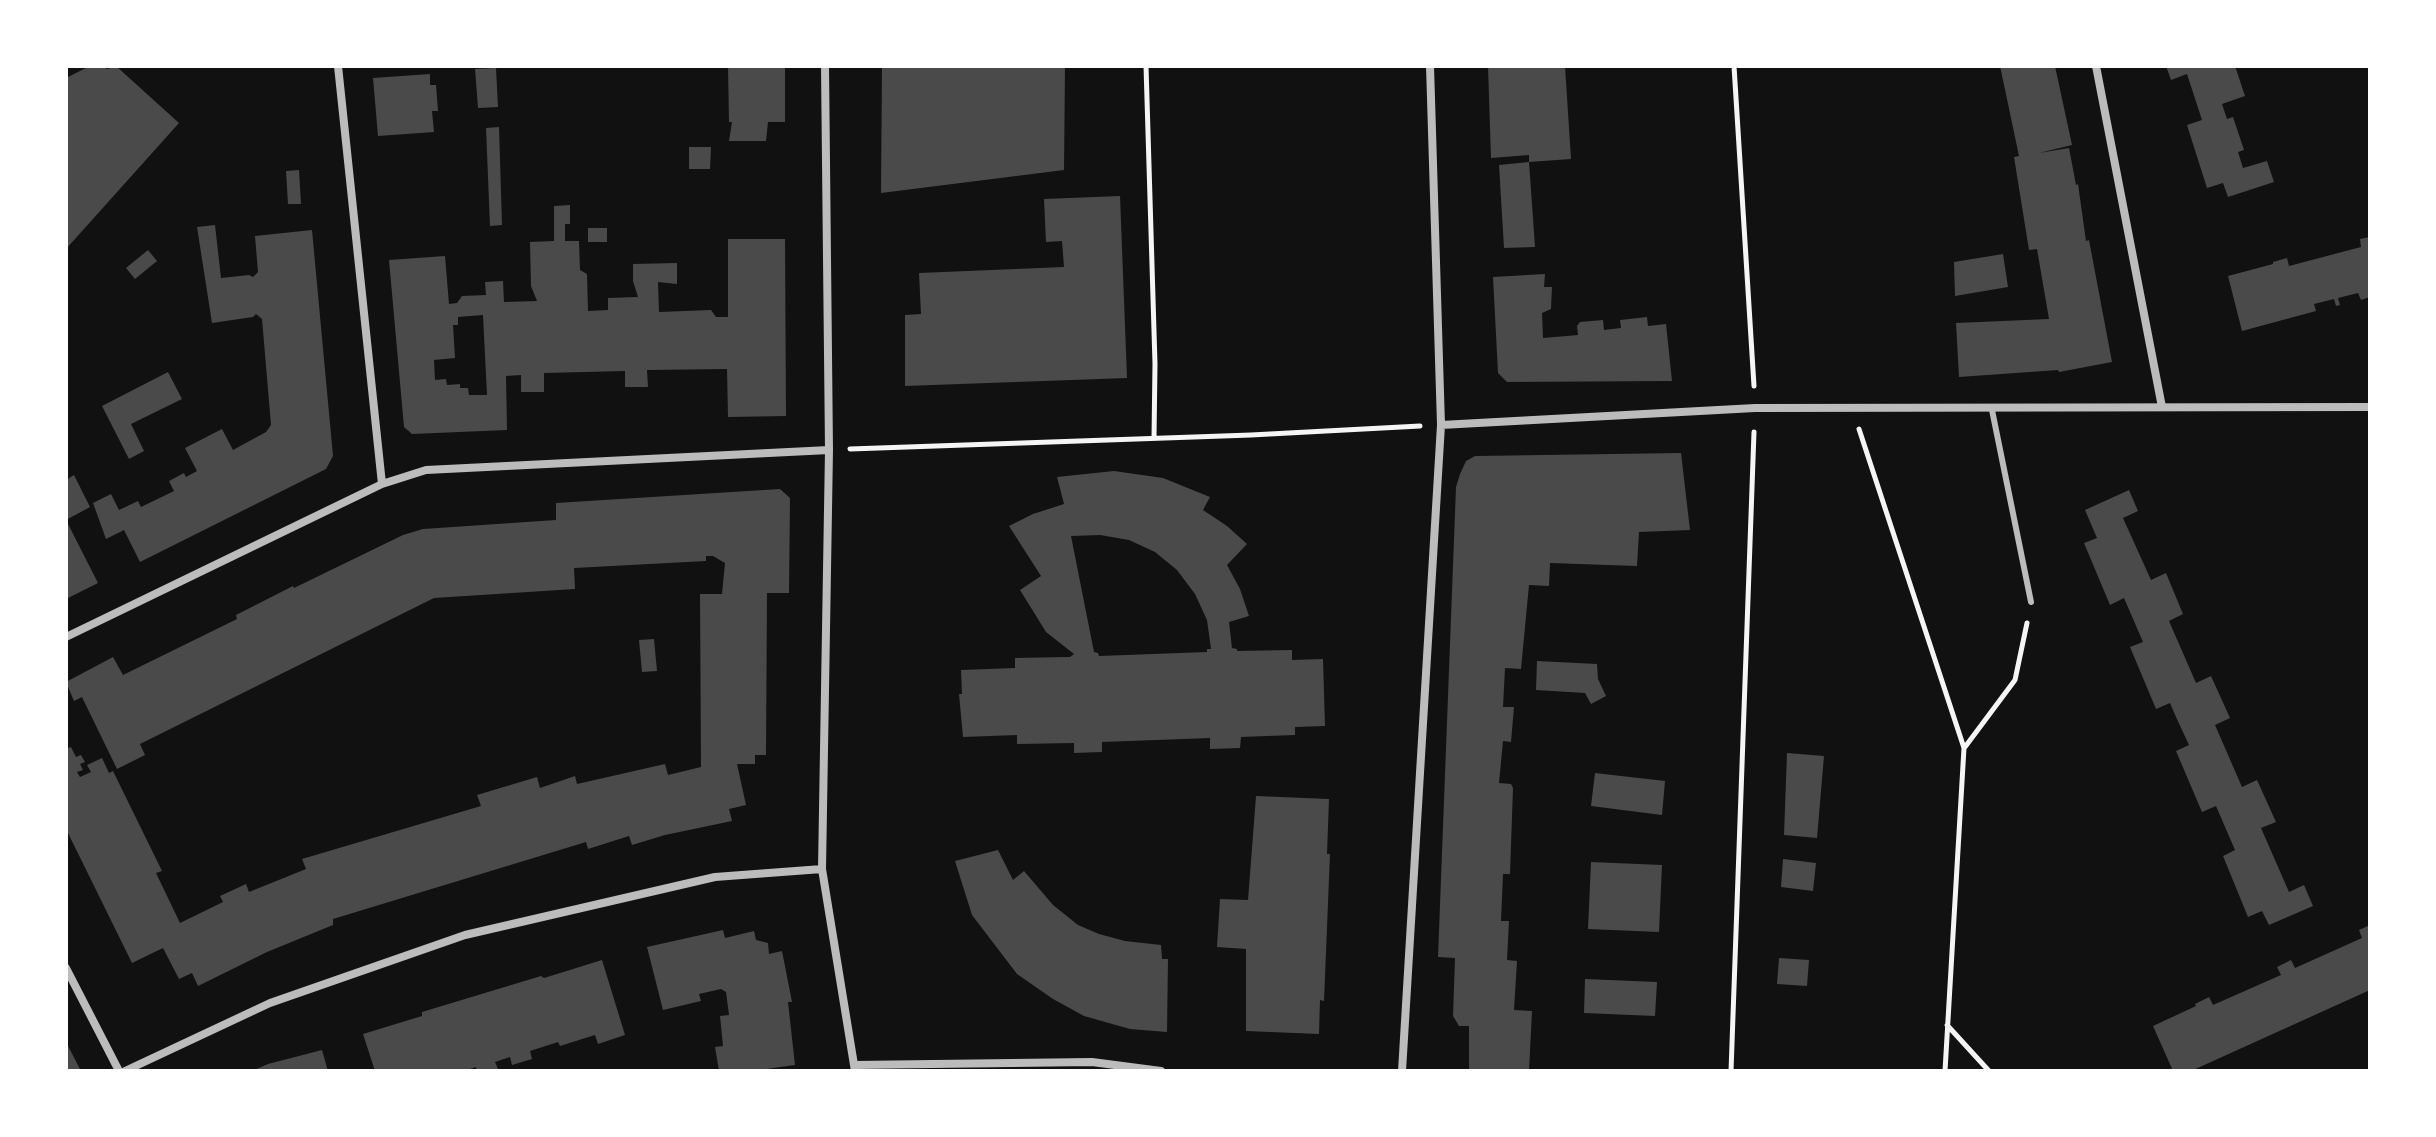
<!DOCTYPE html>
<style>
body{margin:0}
#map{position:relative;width:2436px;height:1137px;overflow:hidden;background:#111;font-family:Commissioner,sans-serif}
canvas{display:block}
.frame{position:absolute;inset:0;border:68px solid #fff;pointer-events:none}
</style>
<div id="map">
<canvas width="2436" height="1137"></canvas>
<div class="frame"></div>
</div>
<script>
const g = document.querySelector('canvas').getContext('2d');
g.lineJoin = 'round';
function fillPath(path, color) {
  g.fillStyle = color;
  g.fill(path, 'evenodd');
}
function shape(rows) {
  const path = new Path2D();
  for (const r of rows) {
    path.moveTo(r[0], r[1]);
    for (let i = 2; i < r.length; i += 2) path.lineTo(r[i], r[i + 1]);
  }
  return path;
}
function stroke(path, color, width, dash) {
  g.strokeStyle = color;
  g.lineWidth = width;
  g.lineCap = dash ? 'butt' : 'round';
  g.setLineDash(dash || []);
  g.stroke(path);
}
const building = shape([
 [90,66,103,66,107,69,116,66,179,123,66,249,66,78],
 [728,66,785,66,785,122,768,122,766,141,729,141,732,122,729,122],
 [882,66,1065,66,1064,170,881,193],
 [1488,66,1565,66,1571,159,1529,162,1529,155,1491,158],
 [2000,66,2055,66,2072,145,2039,153,2069,148,2076,185,2078,184,2086,241,2089,240,2112,362,2059,372,2058,370,1959,377,1956,323,2049,319,2037,249,2029,250,2014,157,2019,156],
 [2166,66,2235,66,2245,96,2222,104,2227,119,2233,117,2244,150,2238,152,2243,168,2267,161,2274,182,2228,197,2223,183,2207,188,2187,125,2202,120,2187,74,2171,80],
 [496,68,498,107,478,108,475,69],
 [430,74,430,85,436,85,438,111,432,111,434,132,378,136,373,78],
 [499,127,502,225,490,226,486,128],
 [689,147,711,147,710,169,689,169],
 [1529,162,1535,247,1504,248,1499,165],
 [299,170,301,204,288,204,286,171],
 [1120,196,1127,378,905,386,905,315,921,314,919,273,1064,267,1062,241,1046,242,1044,199],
 [570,205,570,224,565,224,565,241,579,241,580,270,587,274,588,311,608,310,608,298,638,297,633,281,633,264,677,263,677,284,658,282,659,312,711,310,716,317,728,317,728,239,785,239,786,416,728,417,727,369,647,370,648,387,625,387,625,371,544,373,544,392,521,392,521,375,506,376,507,430,412,434,404,427,389,260,445,256,449,304,457,303,462,296,486,295,485,282,503,281,504,302,537,301,531,286,530,242,554,241,554,206],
 [483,315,487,395,469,395,468,388,460,388,460,384,447,385,446,379,435,380,434,360,455,358,453,325,458,325,458,317],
 [215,225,221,278,249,275,253,277,258,272,255,236,312,230,333,456,326,469,140,562,124,530,106,539,93,503,111,494,119,510,138,501,141,507,174,491,169,481,184,473,186,477,197,471,185,448,222,429,233,450,266,432,271,425,262,319,256,314,253,317,212,323,197,227],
 [588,228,607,228,607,242,588,242],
 [2370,237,2370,297,2361,300,2358,293,2338,298,2340,305,2336,306,2334,299,2314,304,2316,311,2242,331,2228,276,2273,264,2273,262,2287,258,2289,266,2361,247,2360,239],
 [148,250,157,261,135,279,126,268],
 [2003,254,2008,287,1955,296,1954,262],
 [1545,274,1544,287,1552,287,1551,309,1542,313,1543,338,1578,335,1577,326,1580,322,1603,320,1604,330,1621,328,1620,320,1647,317,1648,326,1666,324,1672,381,1507,382,1498,373,1493,277],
 [168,372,182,399,131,424,144,451,129,459,102,406],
 [1681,453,1690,530,1639,532,1637,566,1550,563,1549,586,1529,585,1521,669,1505,668,1503,707,1514,707,1511,742,1503,741,1499,783,1511,784,1513,788,1510,874,1503,874,1501,921,1509,921,1507,960,1517,961,1514,1010,1532,1011,1529,1071,1469,1071,1469,1026,1459,1026,1453,1016,1455,958,1438,957,1456,487,1460,474,1466,461,1475,456],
 [1114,471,1163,478,1210,497,1203,510,1227,526,1247,544,1227,565,1240,589,1249,616,1229,622,1232,648,1237,649,1237,651,1292,650,1292,660,1323,659,1325,726,1295,727,1295,735,1241,737,1240,748,1210,749,1210,738,1102,742,1102,752,1074,753,1074,743,1017,744,1017,735,963,737,959,694,962,694,961,670,1015,668,1015,658,1070,657,1074,654,1046,632,1020,590,1041,576,1009,526,1033,514,1064,504,1057,477],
 [1100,535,1129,540,1155,552,1177,570,1195,594,1207,620,1211,649,1207,649,1207,652,1099,656,1098,653,1094,652,1071,536],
 [74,475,90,507,66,520,98,583,66,599,66,480],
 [780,489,790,498,789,593,767,593,766,755,755,755,755,764,737,764,746,805,729,809,732,821,665,835,632,845,629,836,588,849,586,842,333,919,333,925,267,952,198,986,192,973,179,979,163,948,132,963,66,829,66,749,71,747,76,757,81,755,85,762,80,764,83,770,77,772,80,777,91,772,87,765,102,758,109,773,113,771,162,871,156,873,180,923,223,902,220,896,246,884,249,892,306,869,302,859,481,806,477,795,537,777,540,788,575,776,577,784,665,764,668,775,701,767,700,594,722,594,725,563,713,556,706,556,706,561,574,568,575,589,434,598,140,744,145,755,117,769,82,697,74,701,66,682,113,657,123,675,237,619,236,615,293,586,294,588,403,535,423,529,556,520,556,503],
 [2129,490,2138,511,2123,518,2151,580,2166,573,2183,614,2169,621,2196,683,2211,676,2230,718,2215,725,2242,787,2257,780,2276,822,2261,828,2289,892,2304,885,2313,906,2269,925,2262,911,2248,917,2223,856,2235,850,2216,806,2202,812,2176,751,2189,745,2176,717,2170,703,2156,709,2130,647,2143,642,2124,598,2110,605,2084,543,2097,538,2085,510],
 [654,639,657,671,642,672,639,640],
 [1537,661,1597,664,1598,679,1606,696,1591,704,1585,693,1536,690],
 [1787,753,1824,756,1817,838,1784,835],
 [1595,773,1665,781,1662,815,1591,806],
 [1256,796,1329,799,1327,854,1330,854,1324,1001,1320,1000,1319,1034,1246,1031,1246,949,1217,947,1220,899,1248,900],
 [998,850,1013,880,1024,871,1053,905,1078,925,1099,934,1125,941,1161,945,1162,959,1168,959,1167,1032,1130,1029,1084,1016,1053,999,1017,974,972,915,955,861],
 [1783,859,1816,863,1813,891,1781,887],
 [1591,862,1662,865,1659,932,1588,929],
 [2370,925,2370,990,2191,1071,2173,1071,2153,1026,2196,1006,2195,1004,2209,997,2213,1005,2281,975,2277,967,2291,960,2295,968,2362,938,2359,930],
 [723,930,725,938,754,931,756,940,768,943,769,954,782,951,792,1002,788,1002,795,1065,752,1071,719,1071,715,1047,723,1046,720,1016,729,1015,726,992,721,989,699,994,701,1001,663,1010,647,947],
 [1779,958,1809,960,1807,986,1777,984],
 [602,960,625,1035,598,1044,595,1035,560,1046,558,1042,530,1051,532,1059,512,1065,510,1057,495,1062,498,1069,493,1071,477,1071,476,1067,464,1071,375,1071,363,1034,422,1016,422,1012,541,976,544,978],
 [1585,979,1657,982,1655,1016,1584,1013],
 [66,1042,81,1071,66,1071],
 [322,1050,328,1071,252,1071,268,1064]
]);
const path = shape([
 [1146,66,1155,364,1154,438],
 [1734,66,1754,386],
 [1859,429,1964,748,1945,1071],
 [850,449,1251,435,1420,426],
 [1965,747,2015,680,2027,623],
 [1947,1025,1989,1071],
 [1731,1071,1754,432]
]);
const service = shape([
 [1992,410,2031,602]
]);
const minor = shape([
 [338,66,382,484],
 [825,66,829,450,822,869,855,1071],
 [2096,66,2162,407],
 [1441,425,1755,408,2370,407],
 [66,637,382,484,426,470,829,450],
 [66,968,119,1071],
 [854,1065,1092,1062,1161,1071],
 [125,1071,270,1003,465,935,715,877,822,869],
 [1402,1071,1441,425,1430,66]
]);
fillPath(building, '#4a4a4a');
stroke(path, '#f5f5f5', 5);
stroke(service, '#bcbcbc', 6);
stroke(minor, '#bcbcbc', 8);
</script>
